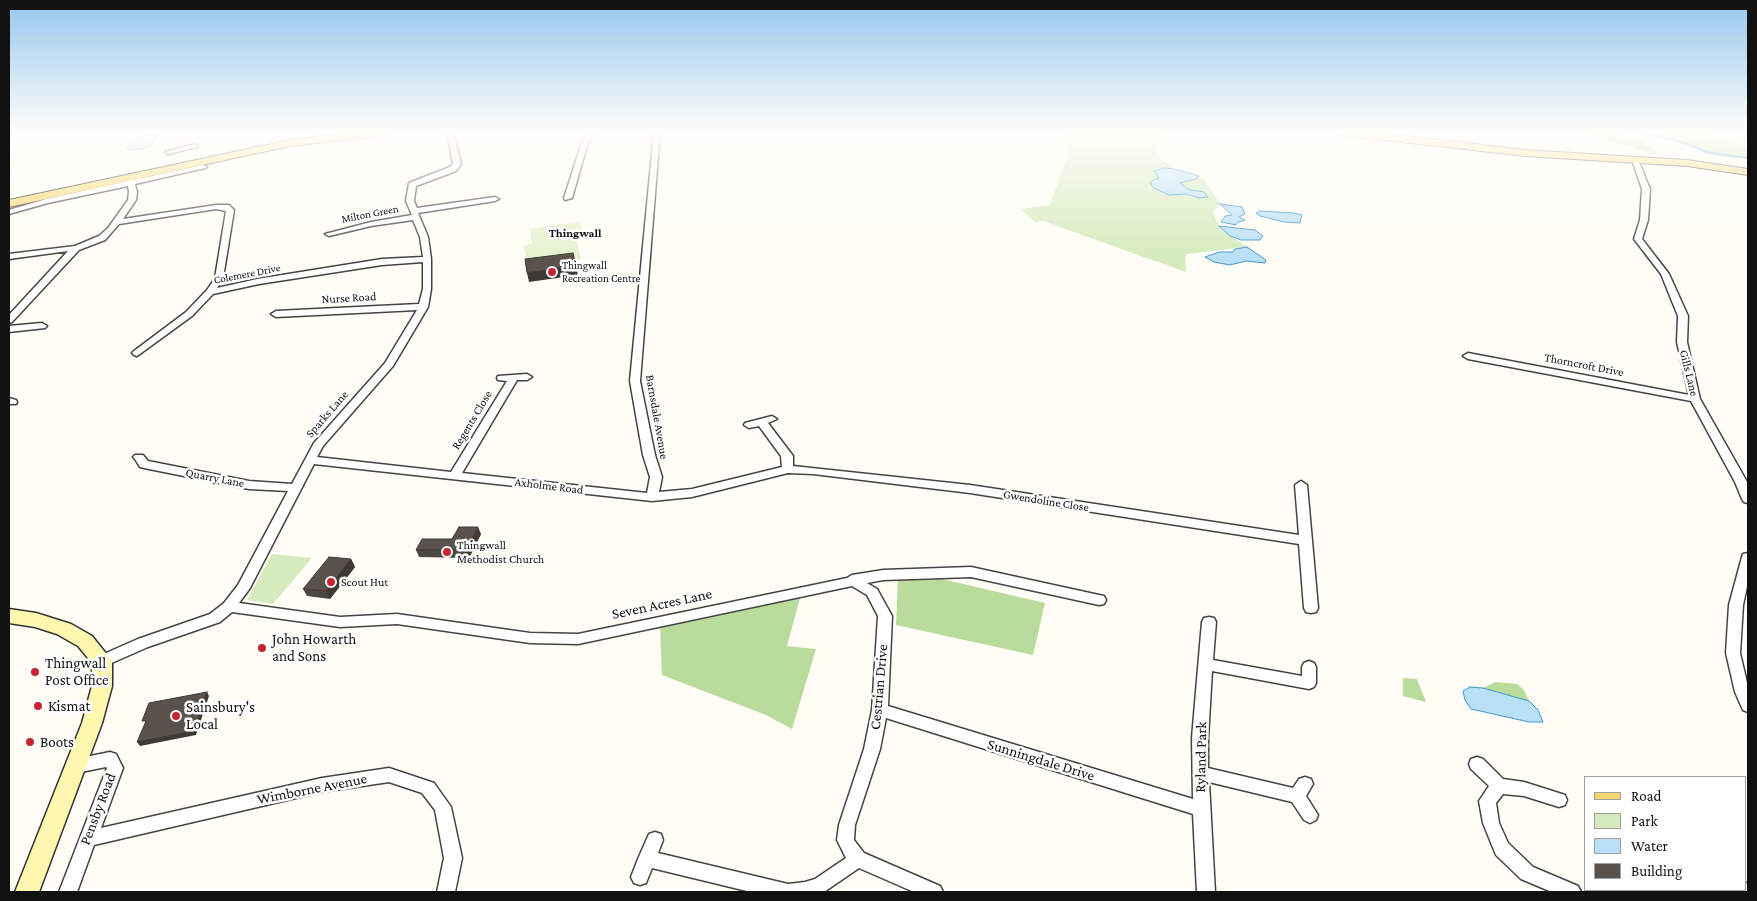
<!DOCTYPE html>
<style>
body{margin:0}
#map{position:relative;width:1757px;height:901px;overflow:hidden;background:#fffdf5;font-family:"Crimson Pro",serif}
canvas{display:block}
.frame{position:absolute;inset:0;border:10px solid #111;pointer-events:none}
.legend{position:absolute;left:1584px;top:776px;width:162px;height:115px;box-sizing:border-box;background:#fff;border:1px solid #a0a0a0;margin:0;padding:6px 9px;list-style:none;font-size:15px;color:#111}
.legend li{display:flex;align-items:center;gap:10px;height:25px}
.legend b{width:25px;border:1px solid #a0a0a0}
</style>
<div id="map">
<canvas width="1757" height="901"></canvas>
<div class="frame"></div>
<ul class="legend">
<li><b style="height:6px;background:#f9d66b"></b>Road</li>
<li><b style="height:14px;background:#d5ebbd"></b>Park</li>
<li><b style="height:14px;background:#b9e0f7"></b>Water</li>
<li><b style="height:14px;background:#5a524d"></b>Building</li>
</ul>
</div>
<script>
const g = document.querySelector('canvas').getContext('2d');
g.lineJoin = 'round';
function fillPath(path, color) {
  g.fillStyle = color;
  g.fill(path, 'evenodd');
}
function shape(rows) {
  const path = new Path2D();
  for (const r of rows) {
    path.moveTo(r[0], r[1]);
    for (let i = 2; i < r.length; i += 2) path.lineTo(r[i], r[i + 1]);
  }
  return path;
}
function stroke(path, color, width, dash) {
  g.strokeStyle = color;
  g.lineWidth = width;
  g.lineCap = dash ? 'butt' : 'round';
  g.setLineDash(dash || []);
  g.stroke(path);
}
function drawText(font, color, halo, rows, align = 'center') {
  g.font = font + ' "Crimson Pro",serif';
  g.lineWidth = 5;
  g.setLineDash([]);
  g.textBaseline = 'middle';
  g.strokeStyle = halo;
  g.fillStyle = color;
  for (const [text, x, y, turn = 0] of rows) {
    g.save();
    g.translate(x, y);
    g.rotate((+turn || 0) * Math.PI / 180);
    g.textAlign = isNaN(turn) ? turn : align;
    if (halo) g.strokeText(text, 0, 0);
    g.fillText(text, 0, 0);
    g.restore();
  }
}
const green = shape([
 [1066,132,1159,132,1160,140,1157,151,1160,158,1175,169,1163,168,1154,170,1160,178,1154,188,1169,195,1186,194,1193,198,1205,198,1204,192,1190,190,1180,183,1196,179,1199,176,1203,178,1220,204,1213,212,1219,226,1223,231,1247,247,1187,254,1185,257,1186,272,1043,221,1035,222,1021,209,1050,205,1068,153],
 [272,554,312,558,273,604,247,600]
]);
const forest = shape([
 [1585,132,1611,132,1647,144,1661,155,1651,154],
 [1644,132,1697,132,1748,146,1748,158,1709,153,1688,144],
 [910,578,942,579,1045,603,1033,655,896,625,898,579],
 [800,598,787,646,816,649,792,729,766,715,662,675,660,628],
 [1403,678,1417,679,1426,702,1403,696],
 [1496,682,1517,684,1524,690,1529,701,1483,688]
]);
const pitch = shape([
 [580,222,583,236,576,238,581,259,528,268,524,245,532,244,530,229]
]);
const water = shape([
 [150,134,157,136,151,146,143,149,127,150,131,140,150,134],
 [1163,168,1175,169,1199,176,1196,179,1180,183,1190,190,1204,192,1208,197,1199,198,1186,194,1169,195,1154,188,1150,183,1153,180,1159,178,1154,171,1163,168],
 [1220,204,1242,207,1245,214,1239,217,1245,220,1238,222,1236,225,1221,222,1225,216,1232,215,1220,204],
 [1260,211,1294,213,1302,215,1301,218,1300,223,1284,222,1260,216,1256,213,1260,211],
 [1219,226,1255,230,1263,236,1260,240,1241,240,1230,236,1219,226],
 [1247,247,1266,260,1265,263,1246,261,1230,265,1214,262,1205,257,1219,252,1233,252,1235,249,1247,247],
 [1470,687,1483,688,1529,701,1538,710,1543,722,1529,722,1471,709,1465,700,1463,691,1470,687]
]);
const stream = shape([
 [1644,132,1688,144,1709,153,1748,158]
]);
const minor = shape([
 [447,132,453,132,461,164,456,171,416,186,414,201,417,208,495,197,499,199,495,201,418,213,428,237,431,259,431,289,428,307,393,366,323,446,317,457,451,472,507,381,498,380,497,378,498,376,527,374,532,377,527,380,517,380,462,473,647,493,650,477,643,455,630,381,654,132,660,132,640,381,655,455,662,477,659,492,692,489,782,467,781,456,759,426,749,428,744,425,745,423,772,416,777,419,768,423,793,456,793,466,970,485,1299,535,1295,485,1301,481,1307,485,1318,608,1316,612,1311,613,1306,612,1304,608,1299,544,970,493,813,474,788,473,692,497,652,501,314,464,250,588,239,603,340,617,397,614,530,633,578,634,847,578,852,575,883,570,971,567,1099,595,1104,596,1106,600,1104,604,1099,605,971,577,883,580,867,583,877,589,892,616,888,706,1193,799,1192,738,1202,622,1204,618,1209,617,1214,618,1216,622,1213,660,1302,676,1302,667,1304,663,1309,661,1314,663,1316,667,1316,683,1314,687,1309,689,1212,671,1208,738,1208,768,1293,788,1299,779,1305,777,1311,779,1313,784,1306,796,1318,815,1316,820,1310,823,1304,820,1292,802,1209,782,1215,892,1197,892,1193,814,886,718,880,749,855,825,854,840,864,853,940,886,943,892,914,892,859,868,824,892,751,892,652,868,646,883,640,885,634,883,631,877,638,859,649,834,655,832,661,834,663,840,658,853,788,884,805,882,815,879,846,858,837,840,839,825,864,749,872,710,878,616,867,595,852,586,578,644,530,643,397,624,340,627,232,612,220,622,148,647,107,665,102,667,97,665,95,661,97,657,138,639,210,614,224,603,238,585,288,491,249,489,144,468,140,467,135,459,133,457,135,455,143,455,148,461,249,481,292,484,314,443,385,363,417,310,276,317,271,314,276,311,419,304,423,289,423,262,382,265,259,284,213,294,192,316,137,356,134,355,132,353,134,351,186,312,207,290,215,278,226,211,216,209,119,224,105,240,79,250,12,322,9,323,9,315,68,251,9,259,9,254,75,246,99,236,108,228,128,200,129,192,128,186,48,203,9,214,9,210,46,199,127,181,125,177,129,175,132,175,133,180,203,165,207,167,205,168,135,184,137,192,136,200,123,219,216,205,229,205,234,210,223,278,217,288,257,279,382,259,423,257,420,237,413,220,371,226,329,236,325,234,371,222,412,215,406,201,409,183,450,167,453,164,447,132],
 [590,132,597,132,588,142,572,198,565,200,564,198,582,142,590,132],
 [195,144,197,145,197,147,168,154,165,152,195,144],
 [1635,158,1638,160,1650,189,1648,220,1642,239,1669,274,1688,316,1687,342,1700,399,1747,482,1748,503,1744,502,1742,499,1735,482,1691,401,1468,359,1463,356,1468,353,1689,395,1677,342,1678,316,1661,274,1634,239,1640,220,1642,189,1632,160,1635,158],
 [42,323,47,326,45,328,9,332,9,326,42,323],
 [9,398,16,400,17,402,16,404,9,404,9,398],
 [1748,553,1748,582,1743,605,1740,653,1748,687,1748,712,1743,710,1735,692,1726,653,1729,605,1742,557,1743,554,1748,553],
 [110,752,116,754,123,768,101,828,322,778,389,768,434,783,451,807,462,858,455,892,437,892,444,858,435,810,422,793,389,782,322,792,94,845,77,892,59,892,107,768,106,767,76,773,70,771,68,766,70,761,76,759,110,752],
 [1477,757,1483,759,1503,779,1524,782,1565,795,1567,800,1565,805,1559,807,1524,796,1503,794,1496,803,1499,823,1508,843,1533,867,1578,886,1581,892,1552,892,1521,879,1496,855,1483,823,1479,801,1489,786,1471,769,1469,764,1471,759,1477,757],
 [1746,883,1748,883,1748,892,1713,892,1714,890,1746,890,1746,883]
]);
const secondary = shape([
 [9,609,36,613,71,624,92,636,112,661,112,686,102,723,39,892,15,892,82,723,92,686,92,663,78,646,57,634,35,627,9,623,9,609]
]);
const primary = shape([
 [355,132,390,132,385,135,290,146,9,207,9,200,290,140,355,132],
 [1336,132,1372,132,1525,150,1687,160,1748,169,1748,175,1687,166,1525,156,1341,135,1336,132]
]);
const wall = shape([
 [481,534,469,558,419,557,416,550,452,539],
 [351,559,355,567,330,599,307,596,303,589]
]);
const shadedWall = shape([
 [573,253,578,275,529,282,527,273],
 [478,527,481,534,469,558,466,550],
 [351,559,355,567,330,599,326,591],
 [207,692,209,696,196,735,140,746,137,742]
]);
const building = shape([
 [573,253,576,266,527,273,525,259,573,253],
 [459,527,478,527,466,550,416,550,422,539,452,539,459,527],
 [329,557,351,559,326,591,303,589,329,557],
 [207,692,194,731,137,742,146,721,142,721,149,703,207,692]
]);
const markers = [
 [552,272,5,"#c4262e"],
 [447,552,5,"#c4262e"],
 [331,582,5,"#c4262e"],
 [262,648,5,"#c4262e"],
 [35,672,5,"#c4262e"],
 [38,706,5,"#c4262e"],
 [176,716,5,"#c4262e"],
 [30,742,5,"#c4262e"]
];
const farStreetnames = [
 ["Milton Green",370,214,-11],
 ["Colemere Drive",247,274,-11]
];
const farPoinames = [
 ["Thingwall",562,266],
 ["Recreation Centre",562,279]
];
const farQuarternames = [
 ["Thingwall",575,233]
];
const streetNames = [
 ["Nurse Road",349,298,-3],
 ["Thorncroft Drive",1584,365,11],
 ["Gills Lane",1689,373,76],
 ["Sparks Lane",327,414,-49],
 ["Barnsdale Avenue",657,417,80],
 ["Regents Close",472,420,-59],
 ["Quarry Lane",215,478,11],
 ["Axholme Road",549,486,7],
 ["Gwendoline Close",1046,501,9]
];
const poiNames = [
 ["Thingwall",457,545],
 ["Methodist Church",457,559],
 ["Scout Hut",341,582]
];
const nearStreetnames = [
 ["Seven Acres Lane",662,604,-12],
 ["Cestrian Drive",879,687,-85],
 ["Ryland Park",1201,757,-89],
 ["Sunningdale Drive",1041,760,17],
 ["Wimborne Avenue",312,789,-11],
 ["Pensby Road",98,809,-69]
];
const nearPoinames = [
 ["John Howarth",272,639],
 ["and Sons",272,656],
 ["Thingwall",45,663],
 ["Post Office",45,680],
 ["Kismat",48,706],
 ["Sainsbury's",186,707],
 ["Local",186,724],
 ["Boots",40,742]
];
fillPath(green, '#d5ebbd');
fillPath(forest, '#b9dc9c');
fillPath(pitch, '#e6f2cf');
fillPath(water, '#b9e0f7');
stroke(water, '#3f96cf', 1);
stroke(stream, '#3f96cf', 2.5);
stroke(minor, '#444', 3);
stroke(secondary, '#333', 3);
stroke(primary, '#222', 2);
fillPath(minor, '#fff');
fillPath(secondary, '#fff6b0');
fillPath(primary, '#f9d66b');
fillPath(wall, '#4d4742');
fillPath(shadedWall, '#3f3936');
fillPath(building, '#5a524d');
stroke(building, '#3f3936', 1);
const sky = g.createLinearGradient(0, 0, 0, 259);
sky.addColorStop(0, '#95c6ee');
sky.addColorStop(0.51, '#fffefa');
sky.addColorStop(1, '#fffefa00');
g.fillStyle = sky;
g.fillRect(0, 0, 1757, 259);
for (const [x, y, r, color] of markers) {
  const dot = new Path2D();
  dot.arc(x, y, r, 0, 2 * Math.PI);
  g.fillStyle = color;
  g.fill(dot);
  stroke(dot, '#fff', 2);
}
drawText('11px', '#111', '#fff', farStreetnames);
drawText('11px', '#111', '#fff', farPoinames, 'left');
drawText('bold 12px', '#111', '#fff', farQuarternames);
drawText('12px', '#111', '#fff', streetNames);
drawText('12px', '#111', '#fff', poiNames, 'left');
drawText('15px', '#111', '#fff', nearStreetnames);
drawText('15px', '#111', '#fff', nearPoinames, 'left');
</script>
